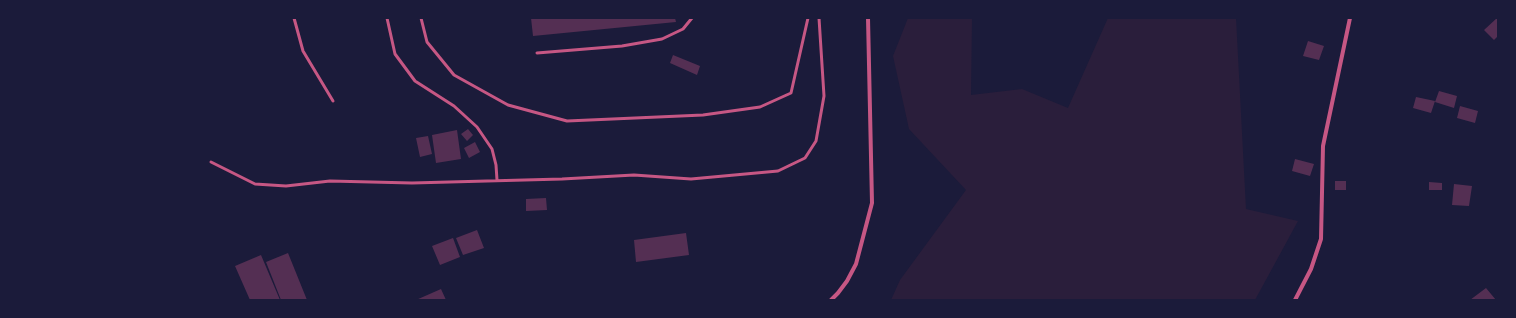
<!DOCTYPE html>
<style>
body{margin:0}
#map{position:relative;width:1516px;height:318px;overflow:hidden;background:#1b1b3a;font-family:Jost,sans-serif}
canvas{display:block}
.frame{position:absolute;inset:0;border:19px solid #1b1b3a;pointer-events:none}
</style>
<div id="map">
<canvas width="1516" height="318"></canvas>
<div class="frame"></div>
</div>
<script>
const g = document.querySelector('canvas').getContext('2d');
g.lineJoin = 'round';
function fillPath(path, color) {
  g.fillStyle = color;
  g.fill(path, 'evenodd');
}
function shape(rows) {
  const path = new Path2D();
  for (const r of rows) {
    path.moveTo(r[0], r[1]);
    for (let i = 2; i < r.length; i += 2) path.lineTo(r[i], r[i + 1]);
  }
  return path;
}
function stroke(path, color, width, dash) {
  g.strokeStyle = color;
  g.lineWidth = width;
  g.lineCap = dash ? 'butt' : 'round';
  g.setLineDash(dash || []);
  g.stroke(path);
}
const green = shape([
 [908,18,972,18,971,95,1022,89,1068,108,1108,18,1236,18,1246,209,1298,221,1255,300,891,300,900,280,966,190,909,129,893,56]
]);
const building = shape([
 [531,18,675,18,676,22,533,36],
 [1497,18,1498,18,1498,36,1494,40,1484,30],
 [1308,41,1324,46,1319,60,1303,56],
 [673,55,700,66,697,75,670,63],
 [1439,91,1457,96,1454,108,1435,102],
 [1416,97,1435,101,1431,113,1413,108],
 [1460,106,1478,111,1475,123,1457,118],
 [468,129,473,135,467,141,461,134],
 [457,130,461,159,436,163,432,135],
 [428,136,432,154,420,157,416,138],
 [475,142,480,152,469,158,464,148],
 [1295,159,1314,164,1310,176,1292,171],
 [1335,181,1346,181,1346,190,1335,190],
 [1429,182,1442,183,1442,190,1429,190],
 [1454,184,1472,186,1469,206,1452,205],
 [546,198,547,210,526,211,526,199],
 [477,230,484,248,463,255,456,238],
 [686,233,689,255,636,262,634,240],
 [453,238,460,257,440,265,432,246],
 [288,253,307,300,281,300,266,262],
 [261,255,280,300,250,300,235,266],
 [1486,288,1496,300,1470,300],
 [441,289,446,300,416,300]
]);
const service = shape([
 [294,18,303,51,333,101],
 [387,18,395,54,415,81,454,106,477,127,492,149,496,165,497,180],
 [421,18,427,42,454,75,508,105,567,121,703,115,760,107,791,93,808,18],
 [537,53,622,46,662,39,683,29,692,18],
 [211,162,255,184,286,186,330,181,412,183,562,179,634,175,691,179,778,171,805,158,816,141,824,96,819,18]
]);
const minor = shape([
 [831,300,838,293,847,281,856,264,872,203,868,18],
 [1295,300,1311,269,1321,239,1323,146,1350,18]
]);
fillPath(green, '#2a1e3b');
fillPath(building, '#542f53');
stroke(service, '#c65784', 3);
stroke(minor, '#c65784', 4);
</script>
